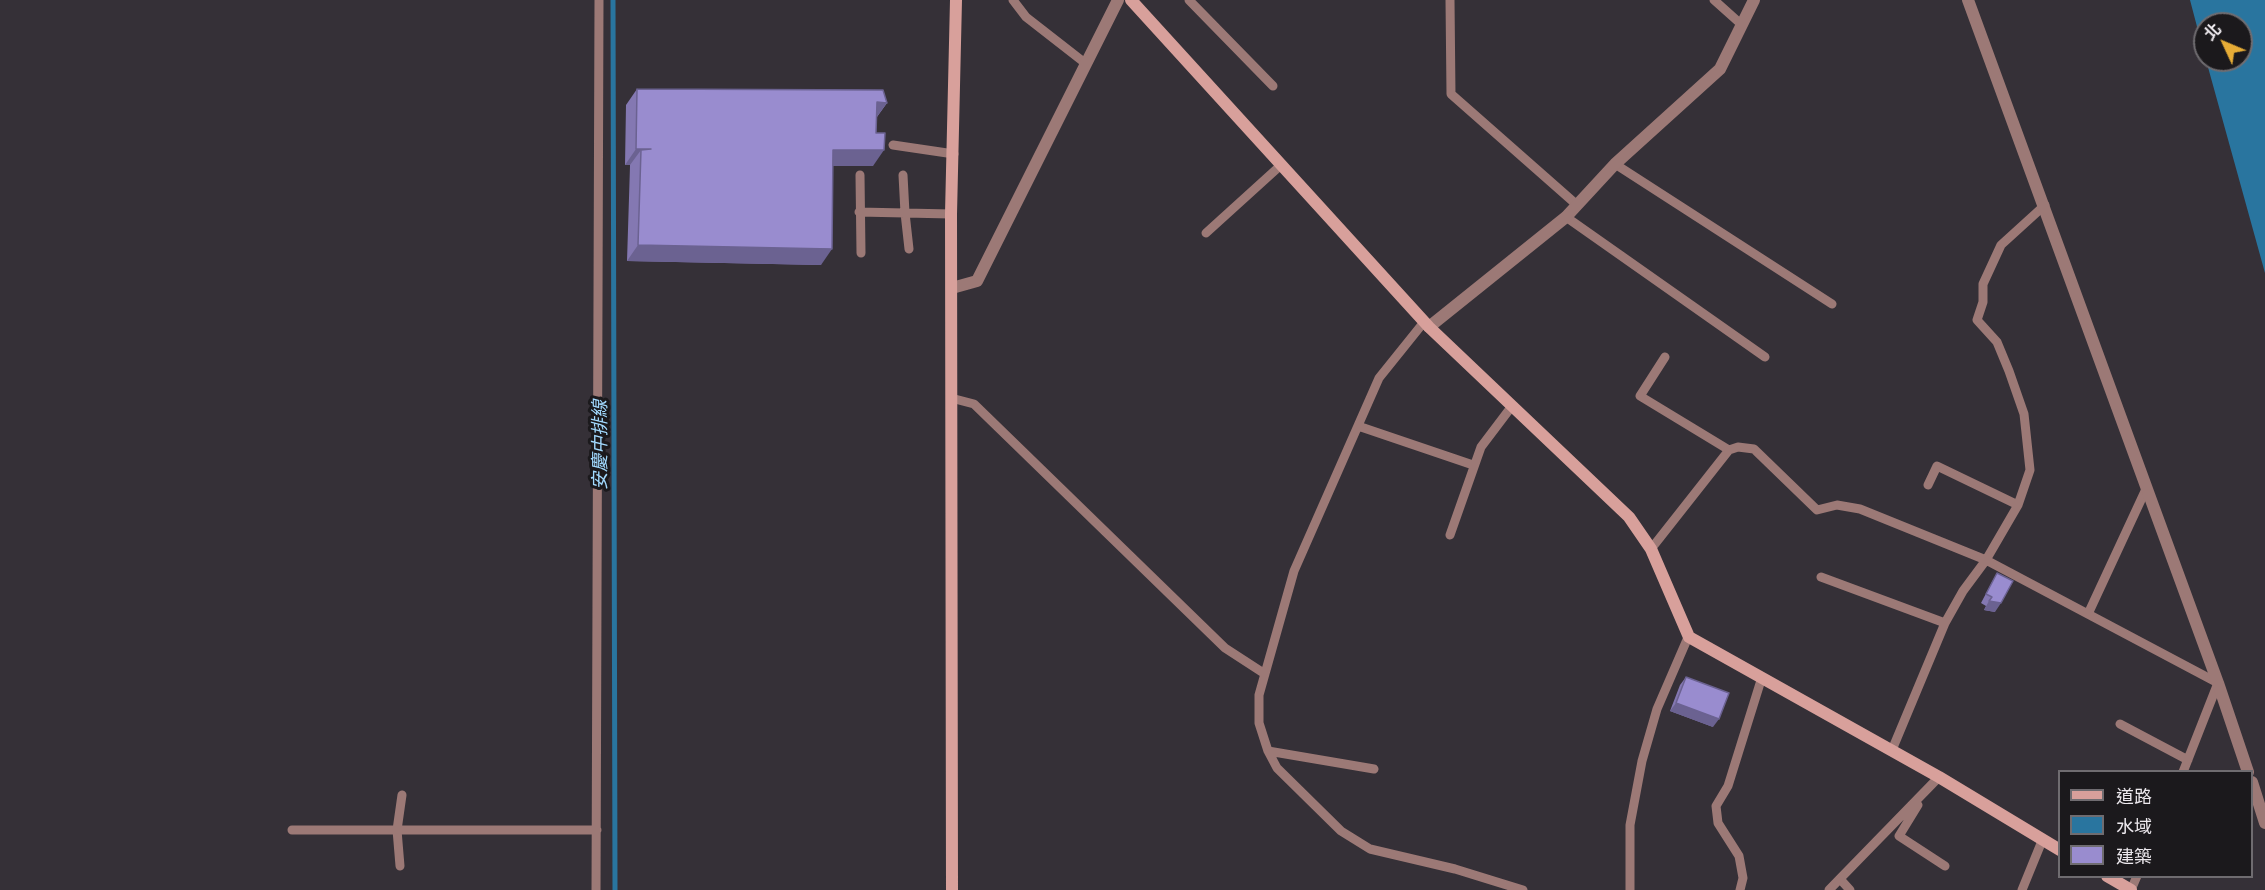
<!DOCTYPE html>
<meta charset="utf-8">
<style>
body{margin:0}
#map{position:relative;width:2265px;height:890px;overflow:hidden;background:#353037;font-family:Georgia,"Noto Sans TC",serif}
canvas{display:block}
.legend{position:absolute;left:2058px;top:770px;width:195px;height:108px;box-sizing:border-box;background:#1b191c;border:2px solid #6f6c70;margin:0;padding:8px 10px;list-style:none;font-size:18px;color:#ece8ed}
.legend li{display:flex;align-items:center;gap:12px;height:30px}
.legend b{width:30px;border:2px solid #6f6c70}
.north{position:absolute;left:2193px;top:12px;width:60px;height:60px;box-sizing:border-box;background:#1b191c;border:2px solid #6f6c70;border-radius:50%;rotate:314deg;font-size:16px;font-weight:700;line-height:24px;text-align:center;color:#ece8ed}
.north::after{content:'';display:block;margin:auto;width:21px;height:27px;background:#e6ac36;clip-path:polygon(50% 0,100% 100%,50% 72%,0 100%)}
</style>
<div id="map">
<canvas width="2265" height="890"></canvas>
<ul class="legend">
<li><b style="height:8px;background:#d8a09b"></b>道路</li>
<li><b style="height:16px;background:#29759f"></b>水域</li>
<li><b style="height:16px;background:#998ccf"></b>建築</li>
</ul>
<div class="north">北</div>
</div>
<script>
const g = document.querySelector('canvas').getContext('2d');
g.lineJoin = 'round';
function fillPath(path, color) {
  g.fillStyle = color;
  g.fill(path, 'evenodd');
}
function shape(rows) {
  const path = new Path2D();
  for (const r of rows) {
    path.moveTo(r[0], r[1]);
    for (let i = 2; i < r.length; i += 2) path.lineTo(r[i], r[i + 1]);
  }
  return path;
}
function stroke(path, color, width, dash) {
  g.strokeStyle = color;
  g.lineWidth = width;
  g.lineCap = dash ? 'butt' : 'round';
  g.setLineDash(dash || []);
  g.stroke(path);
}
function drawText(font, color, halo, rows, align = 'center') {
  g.font = font + ' Georgia,"Noto Sans TC",serif';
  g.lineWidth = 6;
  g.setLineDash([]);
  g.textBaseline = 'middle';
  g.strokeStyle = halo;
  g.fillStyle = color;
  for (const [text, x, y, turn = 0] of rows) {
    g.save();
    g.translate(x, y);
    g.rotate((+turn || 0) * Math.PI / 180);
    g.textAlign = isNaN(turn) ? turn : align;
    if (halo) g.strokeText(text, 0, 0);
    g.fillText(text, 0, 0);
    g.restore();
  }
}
const water = shape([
 [2190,0,2265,0,2265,273,2206,60,2241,60,2241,24,2205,24,2205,57]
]);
const stream = shape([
 [613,0,615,890]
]);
const lane = shape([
 [1013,0,1026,17,1085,63],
 [1189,0,1273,86],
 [1450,0,1451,94,1577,205],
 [1714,0,1742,25],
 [893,145,954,154],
 [1615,164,1832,304],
 [860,175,861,253],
 [903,175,905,213,909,249],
 [859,212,951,214],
 [1566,217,1765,357],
 [1206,233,1281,165],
 [1424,322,1379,378,1294,571,1259,695,1259,723,1268,751,1277,768,1341,831,1370,849,1455,869,1523,890],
 [1665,357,1640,396,1729,450],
 [951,398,974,404,1225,648,1265,674],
 [1358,426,1473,465],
 [1928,485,1937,466,2018,505],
 [1450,535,1481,447,1512,406],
 [1651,549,1729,450,1738,447,1754,449,1817,510,1837,505,1860,509,1986,560,2218,683,2183,772],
 [1821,577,1945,623],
 [2088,614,2147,487],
 [2120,724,2188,760],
 [1892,750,1945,623,1963,591,1986,560,2018,505,2030,470,2024,414,2009,371,1997,342,1977,320,1983,302,1983,284,2001,245,2045,205],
 [1268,751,1374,769],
 [1918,805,1899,836,1945,866],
 [292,830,597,830],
 [400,866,397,830,402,795],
 [1840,879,1850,890],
 [596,890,599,0],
 [1630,890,1630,825,1642,761,1657,709,1689,635],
 [1740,890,1743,878,1739,856,1718,823,1716,806,1728,786,1762,677],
 [1829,890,1939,777],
 [2022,890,2042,841],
 [2131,890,2137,876]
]);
const street = shape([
 [1968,0,2218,683,2248,772],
 [952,288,977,281,1118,0],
 [1429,327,1566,217,1615,164,1720,69,1754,0],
 [2252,782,2265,823]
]);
const secondary = shape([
 [1131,0,1429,327,1629,517,1651,549,1689,637,1939,777,2060,850],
 [2107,876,2131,890],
 [952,890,951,214,956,0]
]);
const wall = shape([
 [637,89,887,103,877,117,873,166,833,166,821,265,627,261,630,166,630,165,625,165,626,105],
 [1997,573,1995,612,1984,610,1986,606,1981,603,1992,582],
 [1686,677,1713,727,1670,711,1680,685]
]);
const shadedWall = shape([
 [877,102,887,103,875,119],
 [636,149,651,149,641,150,630,165,625,165],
 [833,150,884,150,873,166,822,166],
 [638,245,832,249,821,265,627,261],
 [1989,601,2001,603,1995,612,1984,610],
 [1676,703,1719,719,1713,727,1670,711]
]);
const building = shape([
 [637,89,883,90,887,103,877,102,876,133,885,133,884,150,833,150,832,249,638,245,641,150,651,149,636,149,637,89],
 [1997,573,2013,581,2001,603,1989,601,1992,597,1986,594,1997,573],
 [1686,677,1729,693,1719,719,1676,703,1686,677]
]);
const waterNames = [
 ["安慶中排線",599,445,-90]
];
fillPath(water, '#29759f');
stroke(stream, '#29759f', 5);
stroke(lane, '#9c7976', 9);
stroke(street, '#9c7976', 12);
stroke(secondary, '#d8a09b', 12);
fillPath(wall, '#8478b2');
fillPath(shadedWall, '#6b6291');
fillPath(building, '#998ccf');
stroke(building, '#6b6291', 1.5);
drawText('italic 18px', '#a2daff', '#1b191c', waterNames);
</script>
